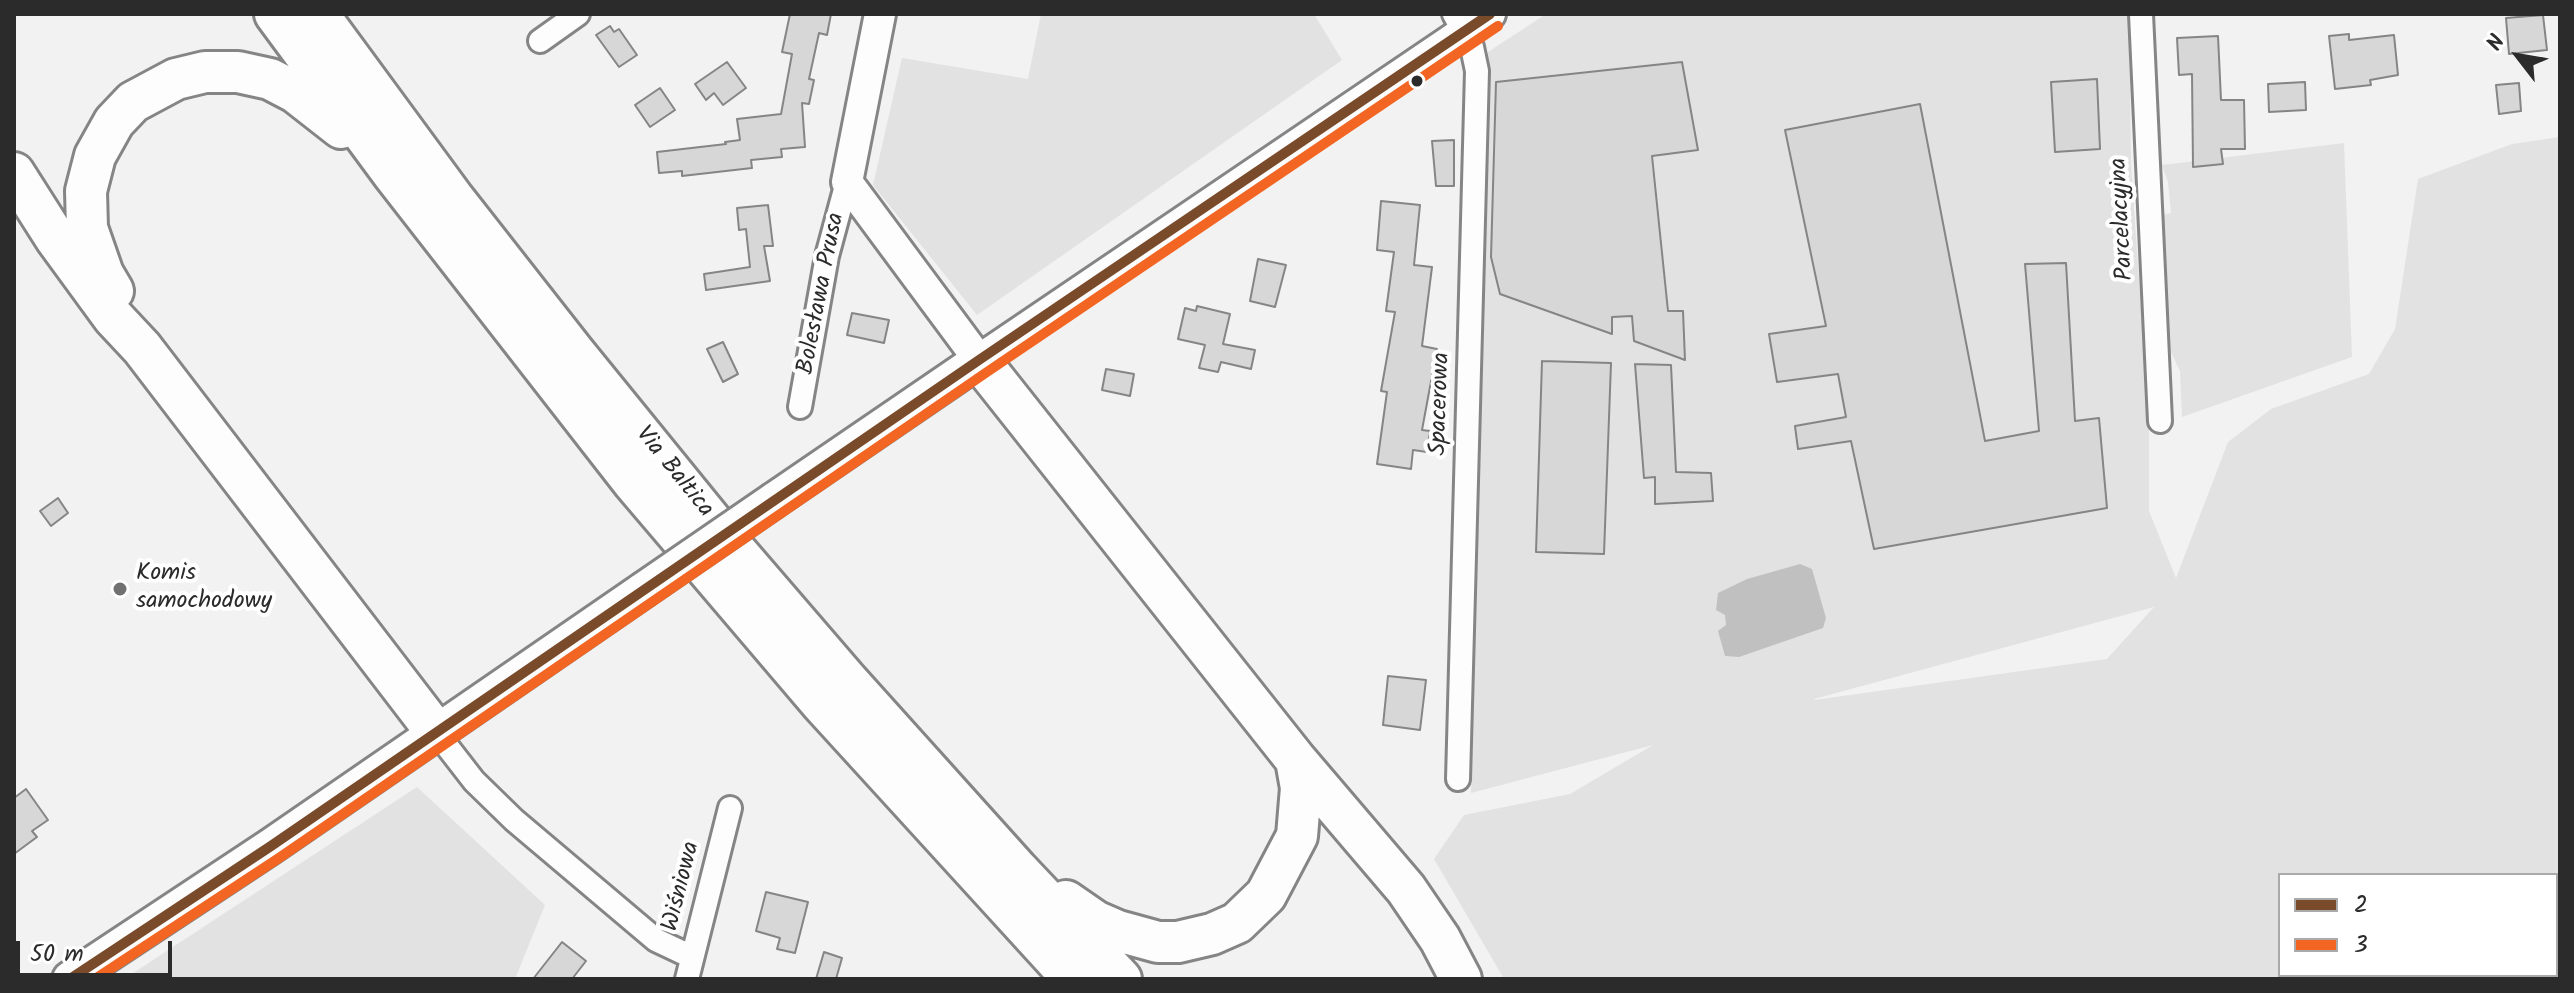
<!DOCTYPE html>
<meta charset="utf-8">
<style>
body{margin:0}
#map{position:relative;width:2574px;height:993px;overflow:hidden;background:#f2f2f2;font-family:Kalam,sans-serif}
canvas{display:block}
.frame{position:absolute;inset:0;border:16px solid #2b2b2b;pointer-events:none}
.legend{position:absolute;left:2278px;top:873px;width:280px;height:104px;box-sizing:border-box;background:#fff;border:2px solid #aaa;margin:0;padding:10px 14px;list-style:none;font-size:24px;color:#2b2b2b}
.legend li{display:flex;align-items:center;gap:16px;height:40px}
.legend b{width:40px;border:2px solid #aaa}
.north{position:absolute;left:2478px;top:16px;width:80px;height:80px;-webkit-text-stroke:6px #fff;paint-order:stroke;rotate:301deg;font-size:22px;font-weight:700;line-height:32px;text-align:center;color:#2b2b2b}
.north::after{content:'';display:block;margin:auto;width:28px;height:36px;background:#2b2b2b;clip-path:polygon(50% 0,100% 100%,50% 72%,0 100%)}
.scale{position:absolute;left:16px;top:941px;width:156px;height:36px;box-sizing:border-box;border:4px solid #2b2b2b;border-top:0;padding-left:10px;font-size:24px;line-height:28px;white-space:nowrap;color:#2b2b2b;-webkit-text-stroke:6px #fff;paint-order:stroke}
</style>
<div id="map">
<canvas width="2574" height="993"></canvas>
<div class="frame"></div>
<ul class="legend">
<li><b style="height:10px;background:#7a4b2a"></b>2</li>
<li><b style="height:10px;background:#f26522"></b>3</li>
</ul>
<div class="north">N</div>
<div class="scale">50 m</div>
</div>
<script>
const g = document.querySelector('canvas').getContext('2d');
g.lineJoin = 'round';
function fillPath(path, color) {
  g.fillStyle = color;
  g.fill(path, 'evenodd');
}
function shape(rows) {
  const path = new Path2D();
  for (const r of rows) {
    path.moveTo(r[0], r[1]);
    for (let i = 2; i < r.length; i += 2) path.lineTo(r[i], r[i + 1]);
  }
  return path;
}
function stroke(path, color, width, dash) {
  g.strokeStyle = color;
  g.lineWidth = width;
  g.lineCap = dash ? 'butt' : 'round';
  g.setLineDash(dash || []);
  g.stroke(path);
}
function drawText(font, color, halo, rows, align = 'center') {
  g.font = font + ' Kalam,sans-serif';
  g.lineWidth = 8;
  g.setLineDash([]);
  g.textBaseline = 'middle';
  g.strokeStyle = halo;
  g.fillStyle = color;
  for (const [text, x, y, turn = 0] of rows) {
    g.save();
    g.translate(x, y);
    g.rotate((+turn || 0) * Math.PI / 180);
    g.textAlign = isNaN(turn) ? turn : align;
    if (halo) g.strokeText(text, 0, 0);
    g.fillText(text, 0, 0);
    g.restore();
  }
}
const built = shape([
 [1041,14,1314,14,1342,60,977,315,873,185,902,58,1028,79],
 [1546,14,2129,14,2131,164,2149,424,2149,511,2176,578,2228,442,2271,409,2369,374,2395,329,2418,179,2512,144,2560,137,2560,979,1504,979,1434,859,1464,815,1570,794,1653,745,1471,793,1484,292,1485,54],
 [2154,607,2107,659,1814,700,1814,699],
 [2280,875,2556,875,2556,975,2280,975],
 [2344,143,2352,357,2182,417,2180,371,2169,348,2163,215,2171,213,2168,182,2162,165],
 [417,787,545,905,515,979,124,979]
]);
const water = shape([
 [1800,564,1812,569,1826,618,1823,628,1739,657,1725,656,1718,631,1726,625,1725,615,1716,610,1718,593,1747,579]
]);
const building = shape([
 [790,14,831,14,827,35,819,33,809,79,814,80,809,104,802,103,805,147,781,149,782,157,751,160,752,168,682,176,682,171,659,173,657,152,726,144,725,142,740,140,737,119,781,114,792,54,782,52,790,14],
 [2543,15,2547,50,2509,54,2506,18,2543,15],
 [610,26,614,32,619,29,637,55,619,67,596,35,610,26],
 [2349,34,2349,40,2394,35,2398,75,2370,80,2371,85,2335,89,2329,36,2349,34],
 [2218,36,2221,100,2244,100,2245,149,2221,149,2223,164,2193,167,2192,74,2179,75,2177,38,2218,36],
 [727,62,746,88,723,105,714,93,706,100,695,84,727,62],
 [1682,62,1698,150,1652,156,1668,311,1683,311,1685,360,1634,341,1632,316,1612,317,1612,334,1500,294,1491,257,1496,82,1682,62],
 [2097,79,2100,149,2055,152,2051,82,2097,79],
 [2305,82,2306,110,2269,112,2268,84,2305,82],
 [2519,83,2521,111,2499,114,2496,85,2519,83],
 [660,88,675,110,650,127,635,105,660,88],
 [1920,104,1985,441,2039,431,2025,264,2066,263,2075,421,2099,418,2107,508,1874,549,1851,441,1798,449,1795,426,1846,417,1838,374,1777,382,1769,334,1826,326,1785,130,1920,104],
 [1454,140,1454,186,1436,186,1432,141,1454,140],
 [1381,201,1420,205,1414,265,1432,267,1422,346,1437,349,1422,430,1430,431,1427,452,1413,450,1411,469,1377,464,1387,392,1381,391,1395,312,1386,311,1394,252,1377,250,1381,201],
 [768,205,773,246,764,246,770,281,706,290,704,274,750,267,746,229,739,230,737,208,768,205],
 [1258,259,1286,265,1275,307,1250,301,1258,259],
 [1197,306,1230,314,1223,344,1255,350,1251,369,1221,362,1218,372,1199,368,1205,345,1178,339,1185,308,1196,311,1197,306],
 [852,313,889,320,884,343,847,335,852,313],
 [723,342,738,374,723,382,707,349,723,342],
 [1542,361,1611,363,1604,554,1536,552,1542,361],
 [1635,364,1671,365,1676,472,1711,473,1713,501,1655,504,1655,477,1644,478,1635,364],
 [1106,369,1134,374,1130,396,1102,390,1106,369],
 [58,498,68,513,51,526,40,511,58,498],
 [1388,676,1426,680,1420,730,1383,725,1388,676],
 [26,789,48,820,32,831,37,837,14,854,14,798,26,789],
 [766,892,808,902,795,953,777,949,780,938,756,931,766,892],
 [562,942,586,961,572,979,533,979,562,942],
 [824,952,842,958,836,979,816,979,824,952]
]);
const street = shape([
 [1454,14,1472,47,1477,71,1458,779],
 [2141,14,2160,421],
 [540,41,578,14],
 [800,407,827,256,847,182],
 [436,732,474,781,514,820,656,940,692,957],
 [687,979,730,808]
]);
const secondary = shape([
 [880,14,847,182,979,360,1490,14]
]);
const primary = shape([
 [774,500,979,360],
 [70,979,271,846,643,590]
]);
const highway = shape([
 [275,14,393,174,633,482,822,704,1073,979],
 [318,14,454,199,574,352,735,550,847,680,1017,869,1121,979],
 [14,173,56,239,113,317,142,348,436,732],
 [113,291,103,274,87,228,86,191,95,156,114,122,133,102,176,79,205,72,238,72,270,79,295,92,341,128],
 [979,360,1296,760,1406,889,1440,939,1461,979],
 [1066,901,1095,921,1118,931,1158,942,1178,942,1212,934,1237,923,1266,895,1297,836,1301,788,1296,760]
]);
const primaryBridge = shape([
 [643,590,774,500]
]);
const bus1 = shape([
 [70,979,271,846,979,360,1490,14]
]);
const bus2 = shape([
 [95,979,279,858,987,372,1498,26]
]);
const markers = [
 [1417,81,7,"#2b2b2b"],
 [120,589,8,"#717171"]
];
const streetNames = [
 ["Parcelacyjna",2124,219,-93],
 ["Bolesława Prusa",823,294,-79],
 ["Spacerowa",1442,404,-88],
 ["Via Baltica",673,473,51],
 ["Wiśniowa",683,887,-76]
];
const poiNames = [
 ["Komis",136,575],
 ["samochodowy",136,603]
];
fillPath(built, '#e2e2e2');
fillPath(water, '#c0c0c0');
fillPath(building, '#d7d7d7');
stroke(building, '#858585', 2);
stroke(street, '#858585', 28);
stroke(secondary, '#858585', 36);
stroke(primary, '#858585', 40);
stroke(highway, '#858585', 46);
stroke(street, '#fdfdfd', 22);
stroke(secondary, '#fdfdfd', 30);
stroke(primary, '#fdfdfd', 34);
stroke(highway, '#fdfdfd', 40);
stroke(primaryBridge, '#858585', 40, []);
stroke(primaryBridge, '#fdfdfd', 34);
stroke(bus1, '#7a4b2a', 10);
stroke(bus2, '#f26522', 10);
for (const [x, y, r, color] of markers) {
  const dot = new Path2D();
  dot.arc(x, y, r, 0, 2 * Math.PI);
  g.fillStyle = color;
  g.fill(dot);
  stroke(dot, '#fff', 3);
}
drawText('24px', '#2b2b2b', '#fff', streetNames);
drawText('24px', '#2b2b2b', '#fff', poiNames, 'left');
</script>
